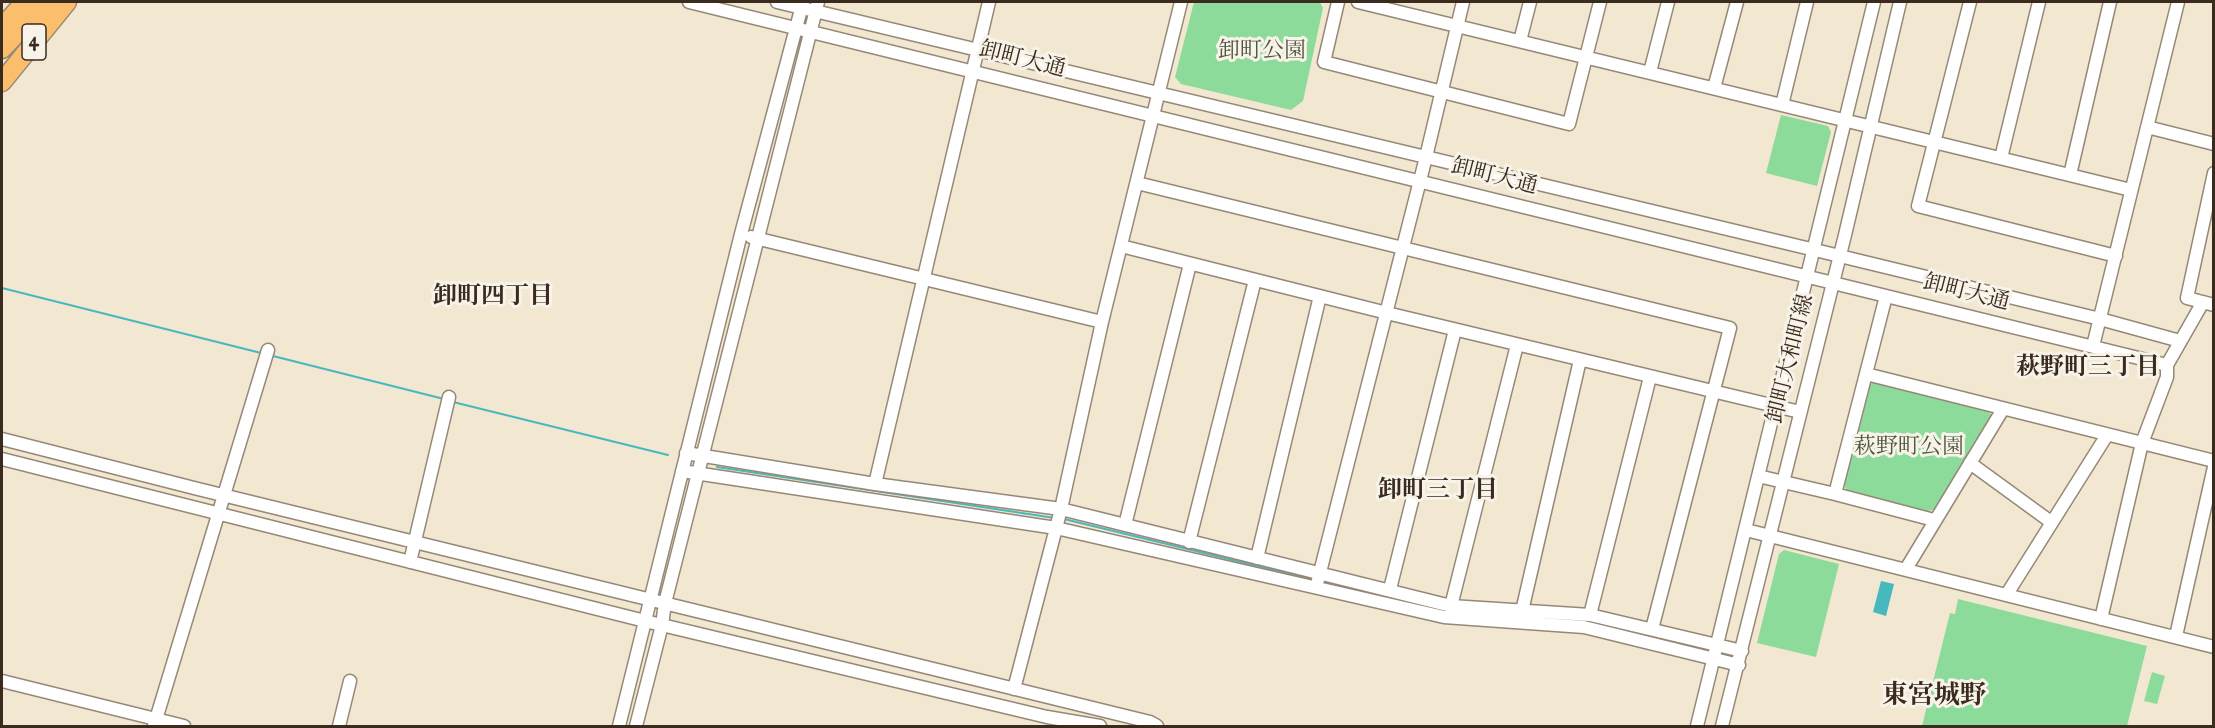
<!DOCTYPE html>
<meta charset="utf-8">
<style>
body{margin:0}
#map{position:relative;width:2215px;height:728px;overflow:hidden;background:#f2e7d0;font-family:"IM FELL English",serif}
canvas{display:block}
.frame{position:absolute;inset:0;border:3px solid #3b2a1e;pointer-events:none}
</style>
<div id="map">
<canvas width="2215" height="728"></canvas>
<div class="frame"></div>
</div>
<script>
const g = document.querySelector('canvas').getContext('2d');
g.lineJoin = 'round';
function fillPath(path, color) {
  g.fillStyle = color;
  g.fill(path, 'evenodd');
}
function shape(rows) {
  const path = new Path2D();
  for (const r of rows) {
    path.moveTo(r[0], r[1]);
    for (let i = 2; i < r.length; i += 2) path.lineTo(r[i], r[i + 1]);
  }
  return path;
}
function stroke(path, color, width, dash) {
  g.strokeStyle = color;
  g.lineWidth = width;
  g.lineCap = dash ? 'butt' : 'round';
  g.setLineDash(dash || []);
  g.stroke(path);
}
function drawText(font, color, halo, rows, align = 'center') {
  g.font = font + ' "IM FELL English","Noto Serif JP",serif';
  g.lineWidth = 6;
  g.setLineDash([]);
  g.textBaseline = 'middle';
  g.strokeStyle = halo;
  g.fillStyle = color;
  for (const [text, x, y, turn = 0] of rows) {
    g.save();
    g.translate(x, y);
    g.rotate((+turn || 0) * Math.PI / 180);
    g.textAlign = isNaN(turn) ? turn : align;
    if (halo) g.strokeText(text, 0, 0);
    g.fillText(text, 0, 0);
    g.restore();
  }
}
const green = shape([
 [1194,2,1320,2,1323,8,1303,101,1291,110,1181,84,1175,77],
 [1781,115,1828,126,1831,132,1817,186,1766,173],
 [1874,381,1988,409,1992,417,1937,509,1928,511,1849,492,1843,485,1866,389],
 [1784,550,1839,564,1816,657,1757,643,1779,554],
 [1958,599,2147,646,2127,726,1922,726,1950,613,1955,614],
 [2152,672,2165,676,2157,704,2144,701]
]);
const water = shape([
 [1881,581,1894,584,1886,616,1873,612]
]);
const stream = shape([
 [2,288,261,353],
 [269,355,444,399],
 [453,402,668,455],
 [717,467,1055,518],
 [1064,519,1315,580],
 [1324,582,1435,609],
 [1622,629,1686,645]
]);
const minor = shape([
 [689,2,2167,365],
 [777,2,1815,250,2100,319,2180,341],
 [1338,2,1324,62,1569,124,1600,2],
 [1358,2,2131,190],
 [1970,2,1918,206,2116,256],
 [1520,41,1530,2],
 [1650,72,1668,2],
 [1714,88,1737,2],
 [1782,105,1807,2],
 [2147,127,2214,144],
 [2001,158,2039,2],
 [2214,173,2187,298,2214,305],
 [2070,175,2110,2],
 [1137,183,1730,328,1652,629],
 [751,237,1102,322],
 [1121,246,1395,315,1800,412],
 [2093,346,2178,2],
 [1866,374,2214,461],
 [2,439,198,489,1150,722,1157,726],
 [686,453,875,484,1061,509,1451,606,1590,615,1742,651],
 [2,459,645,621,1047,717,1100,726],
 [1970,463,2051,522],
 [682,471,1056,528,1444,617,1584,627,1739,665],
 [1758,476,1835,494,1934,520],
 [875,484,989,2],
 [1835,494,1886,296],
 [1125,525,1190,264],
 [1746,530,2214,647],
 [1189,542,1255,280],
 [1257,558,1320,296],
 [410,562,449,397],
 [1906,569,2003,409],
 [1318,580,1426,157,1463,2],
 [1390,589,1455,330],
 [2007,594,2107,435],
 [1451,606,1517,345],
 [1522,611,1580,360],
 [1590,615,1650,377],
 [2101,619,2142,443,2167,377,2167,365,2203,302],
 [2176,636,2214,467],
 [2,681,184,726],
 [1014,689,1061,509,1102,322,1181,2],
 [154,726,268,350],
 [339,726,350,681],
 [619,726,741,234,803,2],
 [636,726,662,625,665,603,818,2],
 [1697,726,1874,2],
 [1722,726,1845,235,1900,2]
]);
const highway = shape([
 [2,27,25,2],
 [2,49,46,2],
 [2,82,67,2]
]);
const shields = [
 [34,42,24]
];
const shieldNames = [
 ["4",34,42]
];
const parkNames = [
 ["卸町公園",1262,52],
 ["萩野町公園",1909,448]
];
const streetNames = [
 ["卸町大通",1022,61,14],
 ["卸町大通",1494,178,14],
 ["卸町大通",1966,294,14],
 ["卸町大和町線",1792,359,-76]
];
const neighbourhoodNames = [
 ["卸町四丁目",493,298],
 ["萩野町三丁目",2088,369],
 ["卸町三丁目",1438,492]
];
const quarterNames = [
 ["東宮城野",1934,698]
];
fillPath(green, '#8ddb9a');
fillPath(water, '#48b8bf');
stroke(stream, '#48b8bf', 2);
stroke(minor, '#968877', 15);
stroke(highway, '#968877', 21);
stroke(minor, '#fff', 12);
stroke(highway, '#fabe6d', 18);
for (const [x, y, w] of shields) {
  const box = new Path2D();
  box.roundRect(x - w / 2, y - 18, w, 36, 4.5);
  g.fillStyle = '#f7f3e8';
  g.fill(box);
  stroke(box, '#3b2a1e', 1.5);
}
drawText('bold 21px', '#3b2a1e', null, shieldNames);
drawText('22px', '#50563d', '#f7f3e8', parkNames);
drawText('22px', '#3b2a1e', '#f7f3e8', streetNames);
drawText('bold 24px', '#3b2a1e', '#f7f3e8', neighbourhoodNames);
drawText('bold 26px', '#3b2a1e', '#f7f3e8', quarterNames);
</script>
